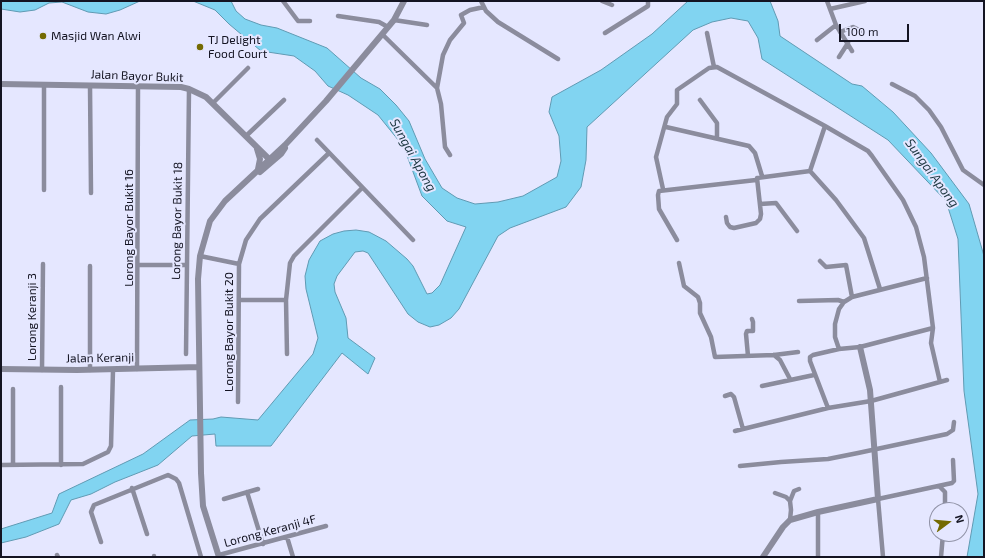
<!DOCTYPE html>
<style>
body{margin:0}
#map{position:relative;width:985px;height:558px;overflow:hidden;background:#e5e7ff;font-family:"Exo 2",sans-serif}
canvas{display:block}
.frame{position:absolute;inset:0;border:2px solid #141422;pointer-events:none}
.north{position:absolute;left:929px;top:502px;width:40px;height:40px;box-sizing:border-box;background:#e5e7ff;border:1px solid #9193a7;border-radius:50%;rotate:74deg;font-size:11px;font-weight:700;line-height:16px;text-align:center;color:#141422}
.north::after{content:'';display:block;margin:auto;width:14px;height:18px;background:#746a02;clip-path:polygon(50% 0,100% 100%,50% 72%,0 100%)}
.scale{position:absolute;left:839px;top:24px;width:70px;height:18px;box-sizing:border-box;border:2px solid #141422;border-top:0;padding-left:5px;font-size:12px;line-height:14px;white-space:nowrap;color:#141422;-webkit-text-stroke:3px #e5e7ff;paint-order:stroke}
</style>
<div id="map">
<canvas width="985" height="558"></canvas>
<div class="frame"></div>
<div class="north">N</div>
<div class="scale">100 m</div>
</div>
<script>
const g = document.querySelector('canvas').getContext('2d');
g.lineJoin = 'round';
function fillPath(path, color) {
  g.fillStyle = color;
  g.fill(path, 'evenodd');
}
function shape(rows) {
  const path = new Path2D();
  for (const r of rows) {
    path.moveTo(r[0], r[1]);
    for (let i = 2; i < r.length; i += 2) path.lineTo(r[i], r[i + 1]);
  }
  return path;
}
function stroke(path, color, width, dash) {
  g.strokeStyle = color;
  g.lineWidth = width;
  g.lineCap = dash ? 'butt' : 'round';
  g.setLineDash(dash || []);
  g.stroke(path);
}
function drawText(font, color, halo, rows, align = 'center') {
  g.font = font + ' "Exo 2",sans-serif';
  g.lineWidth = 4;
  g.setLineDash([]);
  g.textBaseline = 'middle';
  g.strokeStyle = halo;
  g.fillStyle = color;
  for (const [text, x, y, turn = 0] of rows) {
    g.save();
    g.translate(x, y);
    g.rotate((+turn || 0) * Math.PI / 180);
    g.textAlign = isNaN(turn) ? turn : align;
    if (halo) g.strokeText(text, 0, 0);
    g.fillText(text, 0, 0);
    g.restore();
  }
}
const water = shape([
 [1,1,140,1,120,10,106,14,88,12,62,2,49,3,35,10,20,12,1,9,1,1],
 [193,1,231,1,236,11,245,19,261,25,277,28,327,48,361,78,380,89,396,105,409,121,425,159,442,188,457,198,475,204,498,202,523,196,557,177,561,161,559,136,549,112,552,97,601,70,652,34,688,1,770,1,778,21,780,36,852,84,862,86,893,112,931,153,969,204,984,256,984,557,967,557,978,494,964,391,958,239,946,201,888,140,762,59,758,38,748,21,731,18,712,22,693,30,587,127,586,160,581,187,566,207,510,228,498,236,459,309,451,318,439,325,430,327,418,322,408,314,368,253,363,251,355,252,337,276,334,284,335,292,346,318,348,338,375,358,368,374,342,353,271,446,216,446,215,434,192,436,158,465,115,482,91,494,71,500,59,524,26,537,1,543,1,529,52,513,59,494,143,454,190,420,213,419,221,417,258,420,313,354,318,338,306,289,305,276,309,260,320,241,333,234,344,231,356,230,369,232,386,241,407,259,413,266,427,294,432,293,440,285,466,227,447,221,422,196,406,153,399,141,378,115,348,95,328,86,315,71,294,56,261,51,229,24,215,10,193,1]
]);
const minor = shape([
 [283,1,298,21,310,21],
 [481,1,486,11,498,22,558,59],
 [602,1,612,5],
 [827,1,836,25,852,51],
 [830,9,865,1],
 [338,16,379,22,388,27],
 [394,20,427,25],
 [840,32,853,27,861,31],
 [605,33,648,6,648,1],
 [707,33,714,67],
 [382,34,437,88],
 [817,40,836,25],
 [839,57,848,43],
 [892,84,915,96,929,110,941,127,963,170,984,185],
 [90,86,91,193],
 [700,100,717,123,717,138],
 [213,103,248,68],
 [666,127,749,146,755,153,762,176],
 [246,136,284,100],
 [317,140,413,240],
 [450,155,445,147,441,104,437,88,443,55,450,40,464,23,461,15,470,10,484,7],
 [810,171,836,200,864,238,880,289],
 [810,171,825,126],
 [663,189,656,157,667,117,677,104,677,90,709,68,717,67,825,126,868,151,872,156,903,200,916,227,924,257,933,328],
 [44,190,44,85],
 [760,204,776,203,797,231],
 [726,217,727,223,730,227,734,228,756,223,760,219,761,214,757,178,810,171],
 [677,240,659,209,658,195,659,191,756,180],
 [200,256,239,264],
 [820,261,826,267,846,265,852,297],
 [679,263,684,286,698,297,700,303,700,313,711,337,715,357,774,355,798,352],
 [139,265,187,265],
 [90,266,90,370],
 [239,300,286,300],
 [799,301,838,300,844,302],
 [839,349,835,337,835,324,839,309,844,302,852,297,927,278],
 [186,354,189,89],
 [287,354,286,300,290,263,294,256,362,188],
 [774,355,780,360,790,379],
 [748,356,746,334,747,331,753,331,753,322,752,319],
 [137,369,138,86],
 [42,370,43,264],
 [762,386,814,375],
 [61,387,61,465],
 [13,389,13,465],
 [725,396,731,394,734,397,743,429],
 [238,402,239,264,246,240,260,219,329,153],
 [828,408,810,361,810,357,813,355,839,349,860,347,933,328,931,343,940,382],
 [735,431,828,408,871,401,947,380],
 [1,465,83,464,108,452,111,446,113,370],
 [740,466,781,462,828,459,858,453,947,434,953,430,954,422],
 [939,486,945,492,945,510],
 [132,488,147,534],
 [247,492,263,544],
 [775,493,786,497,790,501,791,510,790,520],
 [224,499,258,489],
 [790,501,794,491,799,489],
 [818,512,818,557],
 [287,537,293,557],
 [101,542,91,512,94,505,168,475,176,479,179,483,201,557],
 [57,555,58,557],
 [219,555,326,526],
 [154,556,154,557],
 [883,557,878,499,952,483,954,481,953,460],
 [941,557,943,534]
]);
const tertiary = shape([
 [1,84,181,87,189,89,206,97,269,159],
 [257,149,260,159,258,169],
 [260,172,281,154,285,148],
 [1,369,77,370,199,367],
 [219,557,203,506,201,473,198,279,200,256,210,221,225,201,285,145,326,101,394,20,404,1],
 [763,557,783,527,790,520,818,512,878,499,870,390,860,347]
]);
const markers = [
 [43,36,4,"#746a02"],
 [200,47,4,"#746a02"]
];
const poiNames = [
 ["Masjid Wan Alwi",51,36],
 ["TJ Delight",208,40],
 ["Food Court",208,54]
];
const streetNames = [
 ["Jalan Bayor Bukit",137,76,2],
 ["Lorong Bayor Bukit 18",177,221,-89],
 ["Lorong Bayor Bukit 16",129,228,-90],
 ["Lorong Keranji 3",32,317,-90],
 ["Lorong Bayor Bukit 20",229,332,-90],
 ["Jalan Keranji",100,358,-1],
 ["Lorong Keranji 4F",270,531,-15]
];
const waterNames = [
 ["Sungai Apong",413,155,61],
 ["Sungai Apong",932,173,54]
];
fillPath(water, '#81d4f1');
stroke(water, '#609ab3', 1);
stroke(minor, '#8b8c9d', 4.5);
stroke(tertiary, '#8b8c9d', 6);
for (const [x, y, r, color] of markers) {
  const dot = new Path2D();
  dot.arc(x, y, r, 0, 2 * Math.PI);
  g.fillStyle = color;
  g.fill(dot);
  stroke(dot, '#e5e7ff', 1.5);
}
drawText('12px', '#141422', '#e5e7ff', poiNames, 'left');
drawText('12px', '#141422', '#e5e7ff', streetNames);
drawText('italic 13px', '#1d3741', '#e5e7ff', waterNames);
</script>
